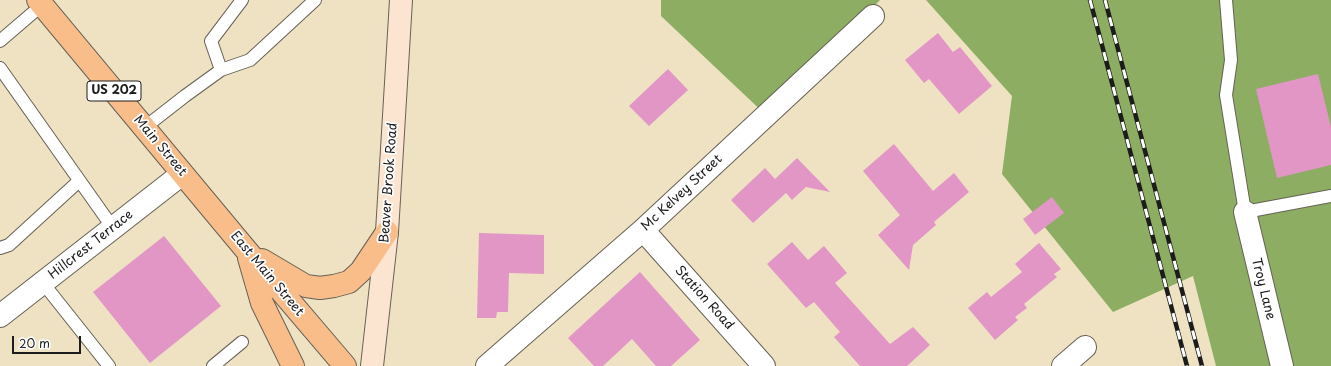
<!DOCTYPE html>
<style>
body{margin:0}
#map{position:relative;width:1331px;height:366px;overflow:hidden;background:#eee2c3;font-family:"Playpen Sans",sans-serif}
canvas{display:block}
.scale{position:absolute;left:12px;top:336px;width:69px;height:18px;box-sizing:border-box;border:2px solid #1c1c1c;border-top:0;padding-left:5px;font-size:12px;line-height:14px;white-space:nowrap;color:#1c1c1c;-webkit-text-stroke:3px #fff;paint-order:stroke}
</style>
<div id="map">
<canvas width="1331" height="366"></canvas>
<div class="scale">20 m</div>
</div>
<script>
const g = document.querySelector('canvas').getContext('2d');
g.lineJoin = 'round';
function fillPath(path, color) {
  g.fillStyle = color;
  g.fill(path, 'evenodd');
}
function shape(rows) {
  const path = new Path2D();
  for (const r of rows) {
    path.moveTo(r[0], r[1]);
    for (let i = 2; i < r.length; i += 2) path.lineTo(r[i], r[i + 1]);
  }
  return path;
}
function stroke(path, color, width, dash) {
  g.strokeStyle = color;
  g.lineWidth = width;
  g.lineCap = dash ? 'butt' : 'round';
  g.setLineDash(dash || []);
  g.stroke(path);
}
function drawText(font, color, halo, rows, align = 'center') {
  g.font = font + ' "Playpen Sans",sans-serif';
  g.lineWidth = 3.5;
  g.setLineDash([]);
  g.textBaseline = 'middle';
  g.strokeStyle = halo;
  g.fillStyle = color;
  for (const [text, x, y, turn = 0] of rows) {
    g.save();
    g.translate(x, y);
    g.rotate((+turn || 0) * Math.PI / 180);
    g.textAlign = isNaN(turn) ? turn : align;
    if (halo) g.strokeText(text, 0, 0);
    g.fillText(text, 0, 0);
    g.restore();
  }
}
const forest = shape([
 [661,0,880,0,767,116,661,16],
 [926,0,1331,0,1331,366,1216,366,1193,276,1113,312,1002,174,1012,96]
]);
const building = shape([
 [938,33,953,52,960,47,992,86,959,114,929,79,924,83,905,60],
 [668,69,688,90,649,126,629,106],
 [1318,74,1331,127,1331,165,1277,178,1256,89],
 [894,144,933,191,954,173,969,192,934,222,936,225,913,245,909,270,878,235,900,215,863,171],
 [797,158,830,192,806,187,792,200,786,193,753,223,731,200,765,168,775,179],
 [1052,197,1064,213,1035,235,1023,219],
 [479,233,544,235,544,274,509,273,508,312,497,312,496,318,477,318],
 [164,236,221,306,150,363,93,292],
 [792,242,808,260,824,246,847,273,835,283,890,344,913,327,930,345,907,366,860,366,834,337,840,332,814,302,806,308,767,264],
 [1039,243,1061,269,1054,274,1057,277,1024,304,1027,308,1015,317,1018,320,995,340,968,308,987,292,991,297,1022,272,1015,264],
 [640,272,700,340,671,366,656,366,632,339,603,366,594,366,568,338]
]);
const lane = shape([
 [1226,0,1231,60,1226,95,1245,212,1331,196],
 [0,41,42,5],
 [0,68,113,228],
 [221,70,211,41,242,0],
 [144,128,185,96,221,70,250,60,315,0],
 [0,248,9,245,79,181],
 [43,283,109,366],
 [213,366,242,342]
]);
const street = shape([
 [1245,212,1282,366],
 [643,230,764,366],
 [0,316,182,174],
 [487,366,643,230,873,16],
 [1063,366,1085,347]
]);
const secondary = shape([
 [372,366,387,232,401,0]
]);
const primary = shape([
 [38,0,247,251,345,366],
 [249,258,262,303,293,366],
 [262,260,306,286,320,288,334,286,349,282,361,271,387,232]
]);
const rail = shape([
 [1090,0,1187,366],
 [1105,0,1202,366]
]);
const shields = [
 [114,91,54]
];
const shieldNames = [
 ["US 202",114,91]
];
const streetNames = [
 ["Main Street",160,146,50],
 ["Beaver Brook Road",389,183,-86],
 ["Mc Kelvey Street",682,193,-43],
 ["Hillcrest Terrace",91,245,-38],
 ["East Main Street",267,274,50],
 ["Troy Lane",1263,289,76],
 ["Station Road",704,298,48]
];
fillPath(forest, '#8cad62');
fillPath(building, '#e196c6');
stroke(lane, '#666156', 14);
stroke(street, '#666156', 24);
stroke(secondary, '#666156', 24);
stroke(primary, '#666156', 24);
stroke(lane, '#fff', 12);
stroke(street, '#fff', 22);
stroke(secondary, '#fce5d0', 22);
stroke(primary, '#f8bd89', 22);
stroke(rail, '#1c1c1c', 4.5);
stroke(rail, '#fff', 3, [9]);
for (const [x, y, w] of shields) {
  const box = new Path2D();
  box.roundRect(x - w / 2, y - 10, w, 20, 3);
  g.fillStyle = '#fff';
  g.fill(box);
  stroke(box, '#1c1c1c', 1);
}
drawText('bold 12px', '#1c1c1c', null, shieldNames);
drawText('13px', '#1c1c1c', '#fff', streetNames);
</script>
